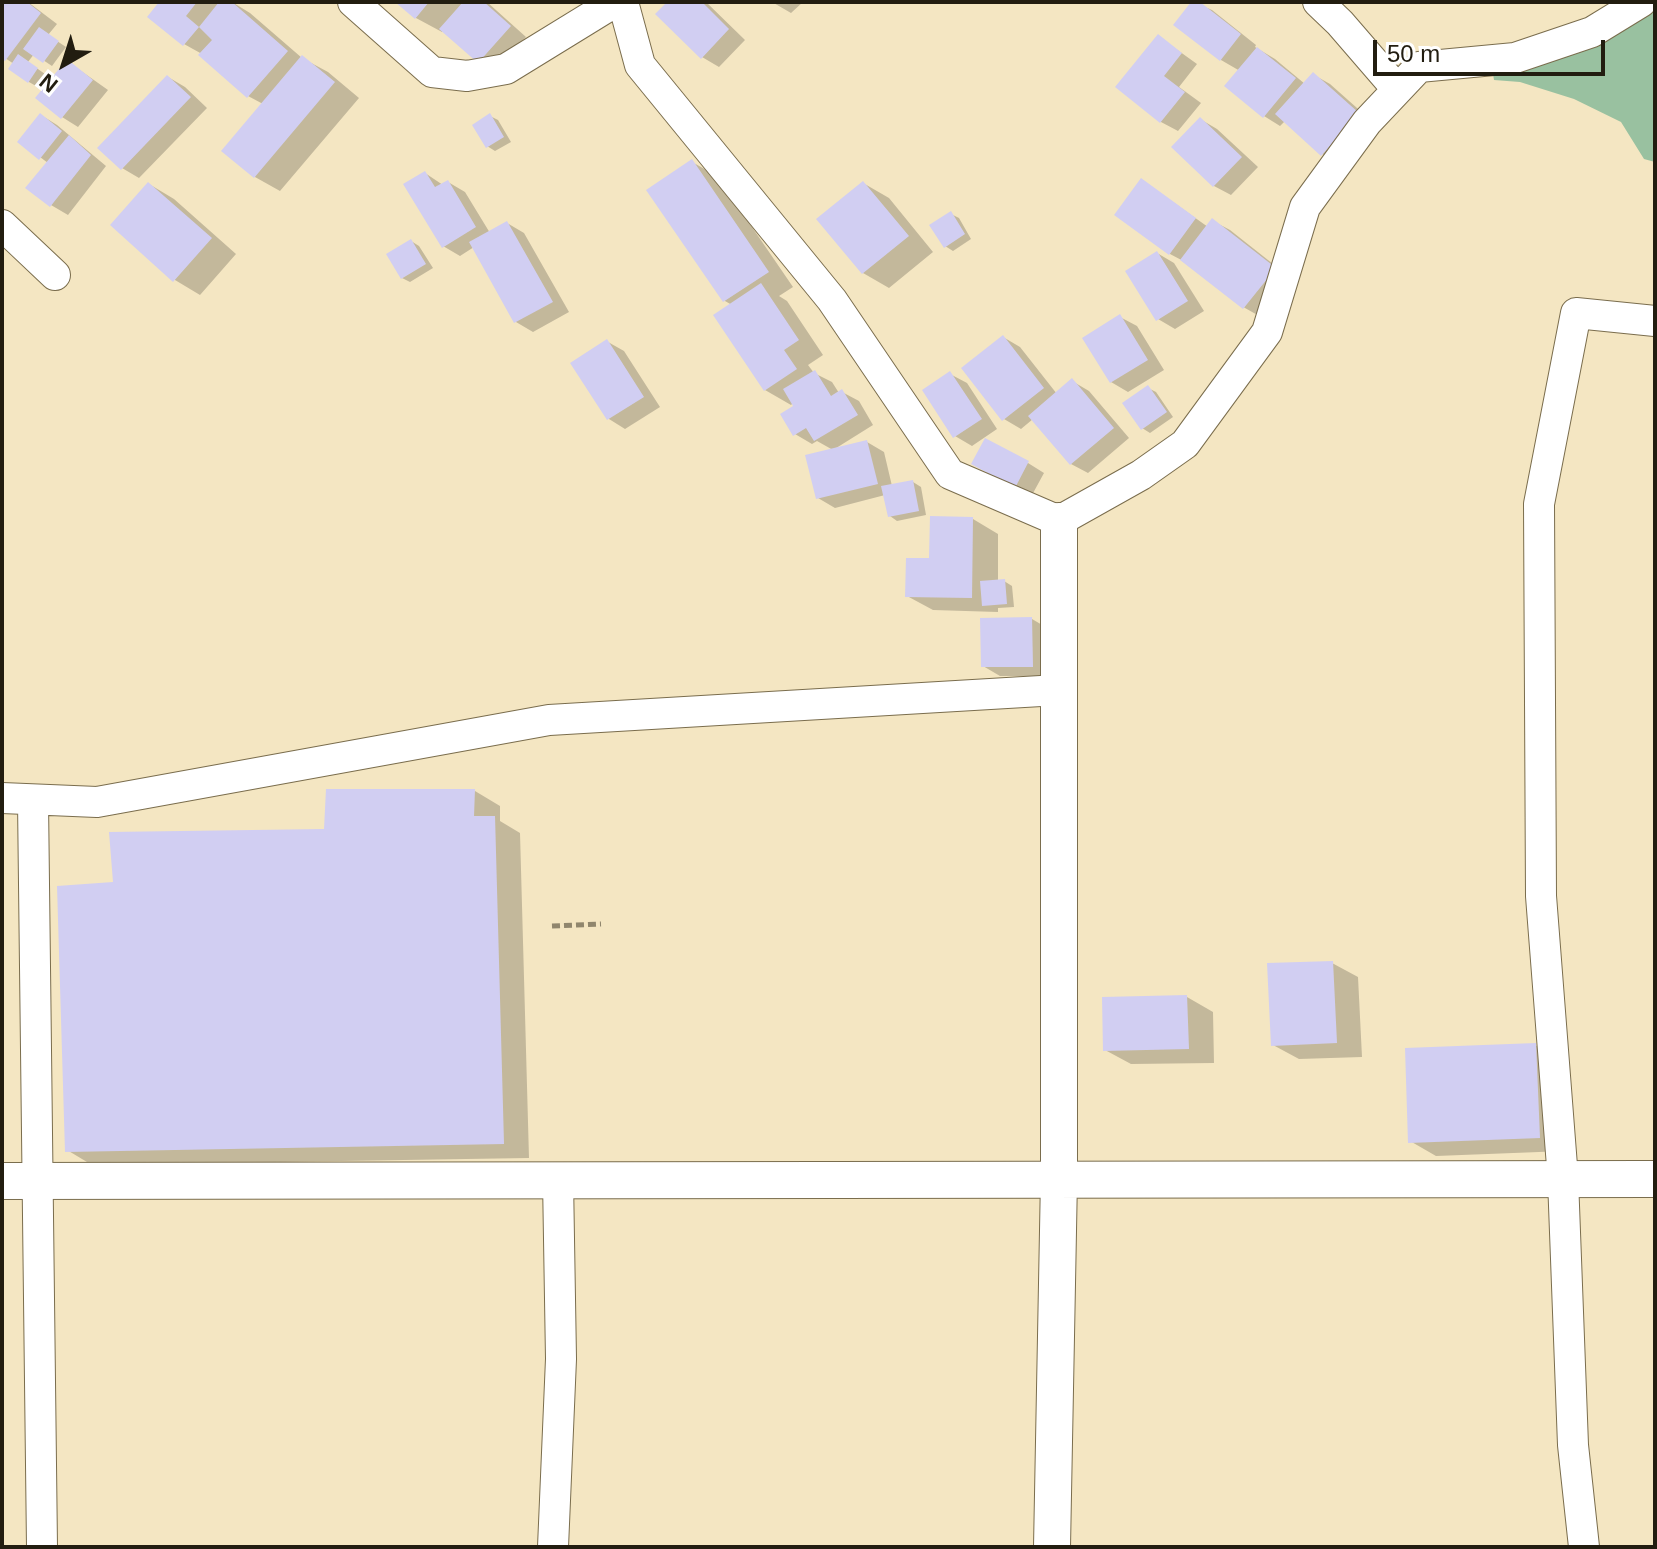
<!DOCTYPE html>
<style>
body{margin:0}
#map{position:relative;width:1657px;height:1549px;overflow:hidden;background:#f4e6c2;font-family:Arial,sans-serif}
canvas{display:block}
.frame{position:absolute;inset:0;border:4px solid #221d10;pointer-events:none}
.north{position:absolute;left:24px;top:24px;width:80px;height:80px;-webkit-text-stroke:6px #fff;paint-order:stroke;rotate:219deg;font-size:22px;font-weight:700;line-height:32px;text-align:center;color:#221d10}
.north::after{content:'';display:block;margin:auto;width:28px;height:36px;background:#221d10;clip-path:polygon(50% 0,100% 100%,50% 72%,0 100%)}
.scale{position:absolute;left:1373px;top:40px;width:232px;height:36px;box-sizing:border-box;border:4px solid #221d10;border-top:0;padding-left:10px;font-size:24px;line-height:28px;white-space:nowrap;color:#221d10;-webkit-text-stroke:6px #fff;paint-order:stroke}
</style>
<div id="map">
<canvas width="1657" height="1549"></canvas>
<div class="frame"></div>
<div class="north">N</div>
<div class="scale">50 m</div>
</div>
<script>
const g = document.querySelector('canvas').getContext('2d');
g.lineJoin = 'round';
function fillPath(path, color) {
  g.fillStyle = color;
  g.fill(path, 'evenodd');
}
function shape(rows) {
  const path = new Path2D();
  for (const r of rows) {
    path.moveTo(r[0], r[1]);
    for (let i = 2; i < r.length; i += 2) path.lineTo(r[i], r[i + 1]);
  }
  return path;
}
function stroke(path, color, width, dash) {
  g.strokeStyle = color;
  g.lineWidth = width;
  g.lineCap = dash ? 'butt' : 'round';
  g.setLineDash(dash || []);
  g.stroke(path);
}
const green = shape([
 [1655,2,1655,162,1644,159,1621,122,1574,99,1520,82,1494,80,1491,61]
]);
const shadow = shape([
 [2,2,28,2,57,24,48,35,66,47,52,66,34,54,28,62,45,74,36,86,29,82,14,64,2,56],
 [162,2,232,2,250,13,302,58,328,72,359,98,280,191,255,177,263,104,248,96,202,54,184,44,150,17],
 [398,2,487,2,526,37,495,71,444,30,442,32,416,18],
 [670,2,706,2,745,40,719,67,702,57],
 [772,2,803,2,791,13],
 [1193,2,1212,10,1256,45,1255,47,1275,59,1305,84,1314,75,1330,84,1375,124,1339,164,1322,154,1285,121,1280,126,1264,116,1240,71,1221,60],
 [1158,36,1197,64,1179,87,1201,103,1178,131,1161,122,1118,87],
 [67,61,108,90,78,127,62,117],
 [168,77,185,87,207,108,139,178,122,168],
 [41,115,57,125,106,166,68,215,51,205,48,163,20,142],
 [490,116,498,120,511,142,495,151,487,146],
 [1200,119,1217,129,1258,167,1231,195,1214,186,1174,147],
 [692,162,717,176,793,287,779,296,787,301,823,355,808,365,814,373,832,382,839,393,842,392,859,401,873,425,833,450,817,441,812,444,795,434,796,407,793,403,791,405,765,390,732,305,725,301,649,190],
 [425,173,443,185,448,182,465,192,490,233,507,223,524,233,569,312,533,332,516,322,474,247,460,256,443,246],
 [1142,180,1208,227,1213,221,1230,230,1292,279,1261,317,1245,308,1187,263,1170,254],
 [863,183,889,198,933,252,889,288,863,273],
 [149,184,174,199,236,254,200,295,175,280,112,225],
 [951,214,959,218,971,239,953,251,945,246],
 [411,241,419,246,433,268,410,282,402,278],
 [1157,253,1174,263,1204,311,1175,329,1158,319],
 [1120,317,1137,326,1164,370,1128,392,1111,382],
 [1003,337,1020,347,1057,394,1072,381,1089,391,1129,438,1088,473,1071,464,1033,419,1021,429,1004,419],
 [608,342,624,351,660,407,625,429,609,419],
 [950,374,967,383,997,429,972,446,955,436],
 [1148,388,1156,392,1173,417,1150,433,1142,428],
 [867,442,884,452,892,486,913,482,921,487,926,515,897,521,890,516,885,495,835,508,818,498],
 [1028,463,1044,473,1032,495,990,473],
 [973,519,998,534,998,582,1004,581,1012,586,1014,607,998,608,998,612,933,610,907,596,931,560],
 [1032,619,1049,629,1049,676,1000,676,983,666],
 [475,791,500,806,500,821,520,833,529,1158,92,1165,67,1150,115,884],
 [1332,963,1358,977,1362,1057,1299,1059,1273,1045],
 [1187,997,1213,1012,1214,1063,1131,1064,1105,1050],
 [1535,1045,1561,1060,1565,1151,1436,1156,1410,1141]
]);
const building = shape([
 [2,2,27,2,41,13,5,61,2,59],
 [159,2,197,2,186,16,199,27,183,46,147,17],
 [219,2,232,2,288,51,247,98,198,55,212,40,199,27],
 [395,2,429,2,415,19],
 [463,2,484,2,511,26,478,63,439,29],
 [667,2,702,2,729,29,701,59,655,14],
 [1191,2,1200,2,1241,34,1220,61,1173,25],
 [39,27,59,41,43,63,23,49],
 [1158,34,1182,53,1164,76,1185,92,1160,123,1115,87],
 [1257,47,1296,78,1263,118,1224,86],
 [18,54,38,68,28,83,8,69],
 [302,55,335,82,254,178,221,151],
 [67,59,93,80,61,119,35,98],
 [1313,72,1359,113,1321,156,1275,114],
 [167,75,191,97,121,170,97,148],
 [40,113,62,131,39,160,17,142],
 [490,113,504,137,486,148,472,125],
 [1200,117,1242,157,1213,187,1171,147],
 [69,135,91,155,50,207,25,188],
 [692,159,769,272,723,302,646,190],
 [425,171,435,187,448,180,476,227,442,248,403,184],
 [1141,178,1196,218,1169,255,1114,215],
 [863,181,909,236,862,274,816,219],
 [148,182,212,238,173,282,110,225],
 [951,211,965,234,944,248,929,225],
 [1212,218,1276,268,1243,309,1180,260],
 [507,221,553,302,514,323,469,242],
 [411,239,426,264,401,279,386,254],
 [1157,251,1188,301,1156,321,1125,271],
 [761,283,799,340,784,350,797,369,764,391,713,315],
 [1120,314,1148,360,1110,383,1082,338],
 [1003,335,1044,388,1002,421,961,368],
 [607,339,644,397,607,420,570,363],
 [815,370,831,396,842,389,858,415,814,441,806,428,793,436,780,414,793,406,783,389],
 [950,371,982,419,953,438,922,390],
 [1072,378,1114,428,1070,465,1028,416],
 [1148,385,1167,412,1141,430,1122,403],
 [985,438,1029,461,1015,488,971,464],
 [867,440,878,484,816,499,805,455],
 [913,480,919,511,888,517,881,486],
 [930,516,973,517,972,598,905,597,906,558,929,558],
 [1005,579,1007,604,982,606,980,581],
 [1032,617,1033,667,981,667,980,618],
 [326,789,475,789,474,816,495,816,504,1144,65,1152,57,886,113,882,109,832,324,829],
 [1333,961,1337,1043,1271,1046,1267,963],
 [1187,995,1189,1049,1103,1051,1102,997],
 [1536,1043,1540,1138,1408,1143,1405,1048]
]);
const path = shape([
 [552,926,601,924]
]);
const minor = shape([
 [353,2,432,72,467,76,506,69,615,2],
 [623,2,640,65,832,300,950,474,1059,521,1141,475,1185,444,1267,332,1305,207,1367,122,1419,67,1515,58,1592,32,1641,2],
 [1318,2,1340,23,1397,89],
 [2,225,55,275],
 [2,798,97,802,549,720,1058,690],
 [33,801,42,1547],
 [553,1547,561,1359,558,1179],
 [1584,1547,1573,1445,1563,1179,1541,896,1539,504,1576,313,1655,321]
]);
const tertiary = shape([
 [2,1181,1655,1179],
 [1052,1547,1059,1178,1059,521]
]);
fillPath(green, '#99c1a0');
fillPath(shadow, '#0003');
fillPath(building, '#d1cef2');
stroke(minor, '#7a6d4d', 32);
stroke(tertiary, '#7a6d4d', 38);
stroke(path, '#90866d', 5, [8, 4]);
stroke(minor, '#fff', 30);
stroke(tertiary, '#fff', 36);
</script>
